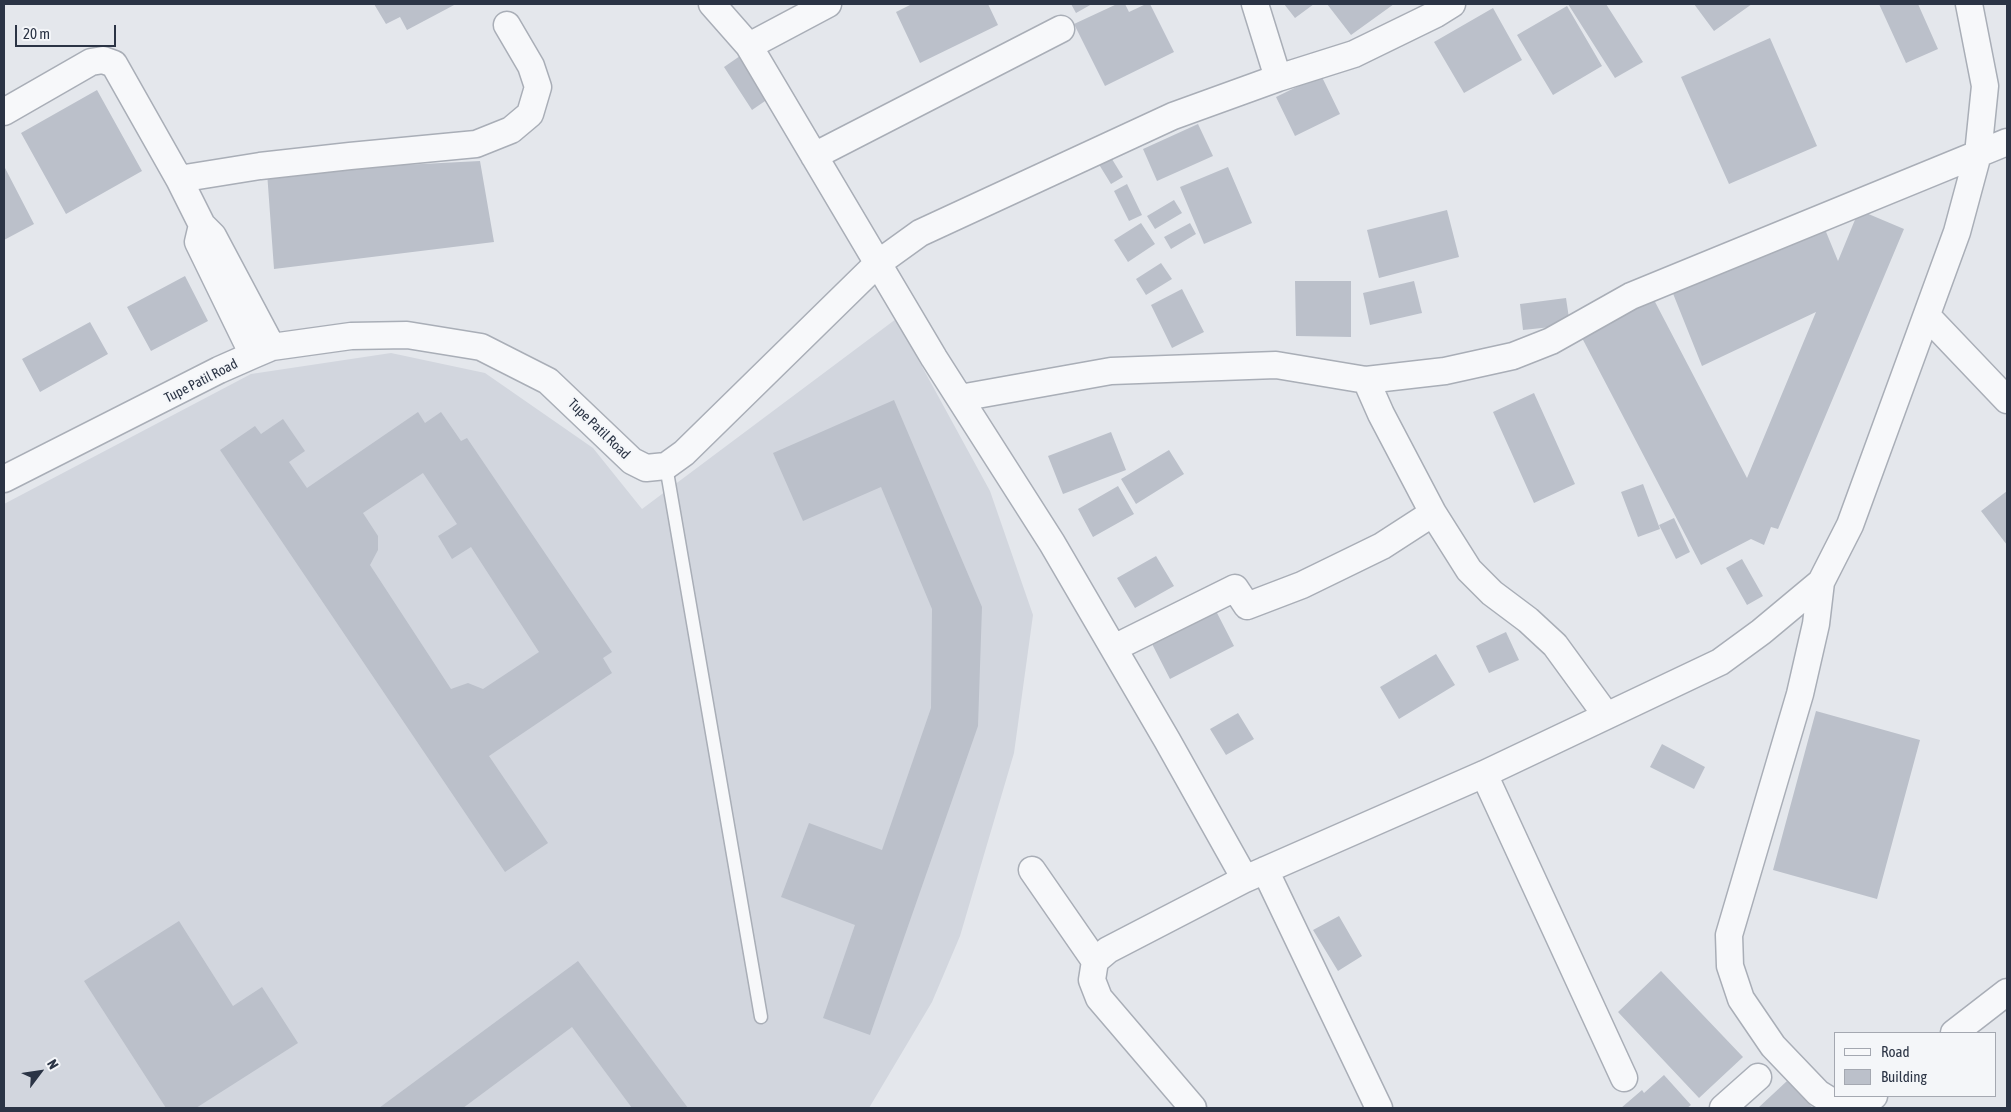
<!DOCTYPE html>
<style>
body{margin:0}
#map{position:relative;width:2011px;height:1112px;overflow:hidden;background:#e4e7ec;font-family:"Asap Condensed",sans-serif}
canvas{display:block}
.frame{position:absolute;inset:0;border:5px solid #2b3445;pointer-events:none}
.legend{position:absolute;left:1834px;top:1032px;width:162px;height:65px;box-sizing:border-box;background:#f4f6f9;border:1px solid #a4a8b1;margin:0;padding:6px 9px;list-style:none;font-size:15px;color:#2b3445}
.legend li{display:flex;align-items:center;gap:10px;height:25px}
.legend b{width:25px;border:1px solid #a4a8b1}
.north{position:absolute;left:15px;top:1047px;width:50px;height:50px;-webkit-text-stroke:4px #f4f6f9;paint-order:stroke;rotate:59deg;font-size:14px;font-weight:700;line-height:20px;text-align:center;color:#2b3445}
.north::after{content:'';display:block;margin:auto;width:18px;height:22px;background:#2b3445;clip-path:polygon(50% 0,100% 100%,50% 72%,0 100%)}
.scale{position:absolute;left:15px;top:25px;width:101px;height:22px;box-sizing:border-box;border:2px solid #2b3445;border-top:0;padding-left:6px;font-size:15px;line-height:18px;white-space:nowrap;color:#2b3445;-webkit-text-stroke:4px #f4f6f9;paint-order:stroke}
</style>
<div id="map">
<canvas width="2011" height="1112"></canvas>
<div class="frame"></div>
<ul class="legend">
<li><b style="height:6px;background:#f7f8fa"></b>Road</li>
<li><b style="height:14px;background:#bbc0ca"></b>Building</li>
</ul>
<div class="north">N</div>
<div class="scale">20 m</div>
</div>
<script>
const g = document.querySelector('canvas').getContext('2d');
g.lineJoin = 'round';
function fillPath(path, color) {
  g.fillStyle = color;
  g.fill(path, 'evenodd');
}
function shape(rows) {
  const path = new Path2D();
  for (const r of rows) {
    path.moveTo(r[0], r[1]);
    for (let i = 2; i < r.length; i += 2) path.lineTo(r[i], r[i + 1]);
  }
  return path;
}
function stroke(path, color, width, dash) {
  g.strokeStyle = color;
  g.lineWidth = width;
  g.lineCap = dash ? 'butt' : 'round';
  g.setLineDash(dash || []);
  g.stroke(path);
}
function drawText(font, color, halo, rows, align = 'center') {
  g.font = font + ' "Asap Condensed",sans-serif';
  g.lineWidth = 4;
  g.setLineDash([]);
  g.textBaseline = 'middle';
  g.strokeStyle = halo;
  g.fillStyle = color;
  for (const [text, x, y, turn = 0] of rows) {
    g.save();
    g.translate(x, y);
    g.rotate((+turn || 0) * Math.PI / 180);
    g.textAlign = isNaN(turn) ? turn : align;
    if (halo) g.strokeText(text, 0, 0);
    g.fillText(text, 0, 0);
    g.restore();
  }
}
const built = shape([
 [896,319,990,491,1033,615,1014,753,960,936,932,1002,869,1108,4,1108,4,504,251,374,391,353,485,373,593,448,642,509]
]);
const building = shape([
 [374,4,456,4,407,30,400,17,386,24],
 [912,4,988,4,998,25,920,63,896,12],
 [1071,4,1092,4,1076,13],
 [1117,4,1125,4,1129,12,1146,4,1150,4,1174,52,1105,86,1074,24],
 [1284,4,1314,4,1295,18],
 [1327,4,1394,4,1351,35],
 [1568,4,1606,4,1643,62,1615,78],
 [1694,4,1752,4,1714,31],
 [1879,4,1918,4,1938,49,1906,63],
 [1567,6,1602,66,1553,95,1517,35],
 [1493,8,1522,60,1464,93,1434,42],
 [1770,38,1817,146,1729,184,1681,77],
 [740,56,768,99,752,110,724,67],
 [1321,75,1340,114,1295,136,1276,97],
 [97,90,142,171,66,214,21,133],
 [1198,124,1213,156,1157,181,1143,149],
 [1107,151,1123,177,1111,184,1095,158],
 [480,161,494,242,274,269,267,172],
 [4,166,34,224,4,240],
 [1228,167,1252,223,1204,244,1180,187],
 [1127,184,1142,215,1129,221,1114,191],
 [1174,200,1182,213,1155,229,1147,216],
 [1447,210,1459,257,1379,278,1367,230],
 [1859,210,1904,229,1778,529,1771,527,1764,545,1751,539,1701,565,1581,336,1653,298,1747,478,1816,312,1702,366,1668,281,1822,222,1838,261],
 [1141,223,1155,244,1128,262,1114,240],
 [1190,223,1196,234,1171,249,1164,237],
 [1161,263,1172,279,1146,295,1136,279],
 [185,276,208,321,151,351,127,307],
 [1295,281,1351,281,1351,337,1296,336],
 [1414,281,1422,313,1370,325,1363,293],
 [1182,289,1204,332,1172,348,1151,305],
 [1566,298,1570,325,1523,330,1520,304],
 [90,322,108,354,40,392,22,359],
 [1534,393,1575,484,1534,503,1493,412],
 [894,400,982,607,978,726,870,1035,823,1018,855,925,781,897,809,823,882,850,931,708,932,609,881,487,803,521,773,453],
 [418,412,425,423,441,412,461,441,467,438,612,652,603,658,612,673,489,756,548,843,505,872,220,450,255,426,261,434,283,419,305,451,289,462,307,488],
 [423,473,457,524,438,536,452,559,471,547,539,652,483,689,468,683,451,689,370,565,378,550,378,536,363,513],
 [1111,432,1126,470,1063,494,1048,456],
 [1169,450,1184,474,1136,504,1121,479],
 [1643,484,1660,529,1638,537,1621,492],
 [1118,486,1134,514,1093,537,1078,509],
 [2007,491,2007,545,1981,511],
 [1674,518,1690,552,1676,559,1659,525],
 [1156,556,1174,586,1135,608,1117,578],
 [1742,559,1763,596,1747,605,1726,568],
 [1215,609,1234,646,1170,679,1151,642],
 [1506,632,1519,660,1489,673,1476,646],
 [1436,654,1455,685,1399,719,1380,687],
 [1816,711,1920,740,1877,899,1773,870],
 [1238,713,1254,739,1226,755,1210,729],
 [1662,744,1705,767,1694,789,1650,767],
 [1339,916,1362,956,1338,971,1313,930],
 [179,921,233,1006,262,987,298,1043,196,1108,166,1108,84,981],
 [578,961,688,1108,632,1108,572,1027,463,1108,379,1108],
 [1661,971,1743,1057,1699,1098,1618,1012],
 [1664,1075,1691,1105,1687,1108,1621,1108,1642,1090,1644,1093],
 [1787,1081,1813,1108,1758,1108]
]);
const service = shape([
 [666,466,761,1017]
]);
const minor = shape([
 [712,4,749,46,934,358,1052,543,1167,740,1245,879],
 [1255,4,1278,78],
 [749,46,828,4],
 [4,112,91,62,103,60,114,64,179,179,202,225],
 [814,156,1061,29],
 [179,179,260,166,350,156,476,144,511,130,530,114,538,87,531,66,507,25],
 [1927,316,2007,400],
 [253,355,198,242,202,225,213,236,272,347],
 [1366,380,1381,414,1433,513,1469,570,1492,593,1528,620,1555,645,1606,715],
 [960,398,1111,371,1276,365,1366,380,1445,371,1513,356,1551,341,1631,296,2007,142],
 [4,479,219,370,253,355,272,347,351,336,407,335,481,347,548,381,632,461,646,468,666,466,684,453,877,264,920,233,1173,116,1278,78,1354,54,1436,14,1452,4],
 [1821,582,1816,624,1800,694,1729,935,1730,966,1741,999,1773,1046,1818,1093,1839,1106,1853,1106,1866,1102,1874,1096],
 [1114,648,1235,588,1247,606,1302,585,1382,546,1433,513],
 [1484,774,1624,1078],
 [1032,870,1095,961],
 [1265,870,1379,1108],
 [1954,1033,2007,992],
 [1193,1108,1099,998,1092,980,1095,961,1108,950,1245,879,1484,774,1720,662,1761,632,1821,582,1850,525,1957,232,1978,154,1985,86,1969,4],
 [1723,1108,1758,1077]
]);
const streetNames = [
 ["Tupe Patil Road",201,381,-27],
 ["Tupe Patil Road",599,429,44]
];
fillPath(built, '#d2d6de');
fillPath(building, '#bbc0ca');
stroke(service, '#a9aeb7', 15);
stroke(minor, '#a9aeb7', 29);
stroke(service, '#f7f8fa', 12);
stroke(minor, '#f7f8fa', 26);
drawText('14px', '#2b3445', '#f4f6f9', streetNames);
</script>
